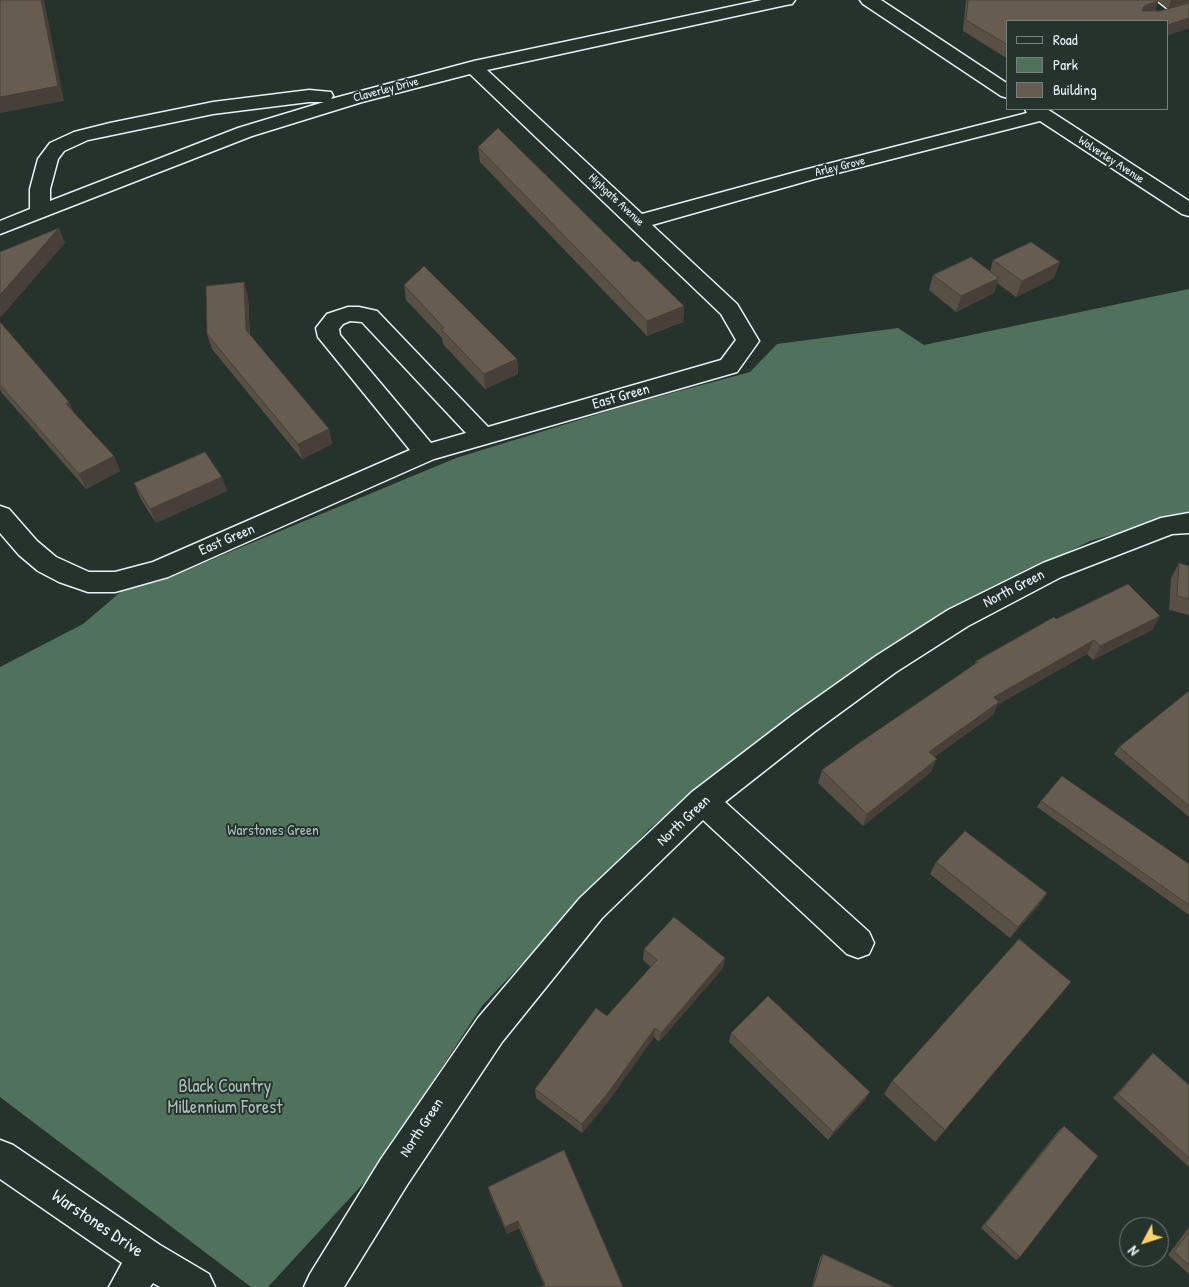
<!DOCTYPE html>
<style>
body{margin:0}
#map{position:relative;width:1189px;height:1287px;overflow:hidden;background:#26332d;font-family:"Patrick Hand",sans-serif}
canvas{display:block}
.legend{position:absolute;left:1006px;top:20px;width:162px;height:90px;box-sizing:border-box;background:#26332d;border:1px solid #747f7e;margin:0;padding:6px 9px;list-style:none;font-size:15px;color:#e8f1f8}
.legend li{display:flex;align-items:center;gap:10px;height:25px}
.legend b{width:25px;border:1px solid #747f7e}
.north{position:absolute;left:1119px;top:1217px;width:50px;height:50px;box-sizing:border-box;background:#26332d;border:1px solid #747f7e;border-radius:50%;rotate:230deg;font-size:14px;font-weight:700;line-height:20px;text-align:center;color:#e8f1f8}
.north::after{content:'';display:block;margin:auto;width:18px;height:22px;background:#ffd166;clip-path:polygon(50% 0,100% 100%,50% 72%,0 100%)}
</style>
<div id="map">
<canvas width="1189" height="1287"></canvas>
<ul class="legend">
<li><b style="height:6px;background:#26332d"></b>Road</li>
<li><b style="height:14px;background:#50725d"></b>Park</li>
<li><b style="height:14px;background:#665c50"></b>Building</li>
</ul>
<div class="north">N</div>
</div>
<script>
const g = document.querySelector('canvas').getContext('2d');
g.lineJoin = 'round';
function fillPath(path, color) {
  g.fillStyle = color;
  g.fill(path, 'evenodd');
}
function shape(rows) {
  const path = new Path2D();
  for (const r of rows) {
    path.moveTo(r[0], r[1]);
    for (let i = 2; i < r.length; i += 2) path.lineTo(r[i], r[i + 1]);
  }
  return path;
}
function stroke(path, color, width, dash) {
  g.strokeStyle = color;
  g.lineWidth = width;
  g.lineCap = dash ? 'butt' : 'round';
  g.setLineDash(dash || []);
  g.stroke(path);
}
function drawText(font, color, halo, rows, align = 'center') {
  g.font = font + ' "Patrick Hand",sans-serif';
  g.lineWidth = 4;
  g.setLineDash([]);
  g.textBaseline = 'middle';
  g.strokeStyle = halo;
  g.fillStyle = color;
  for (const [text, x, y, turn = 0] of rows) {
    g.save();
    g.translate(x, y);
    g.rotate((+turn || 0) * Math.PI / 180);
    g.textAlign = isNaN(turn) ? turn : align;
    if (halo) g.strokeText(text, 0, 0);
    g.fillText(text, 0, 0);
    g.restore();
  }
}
const green = shape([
 [1189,289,1189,513,1090,541,961,606,791,718,649,829,482,1006,372,1174,268,1287,251,1287,0,1097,0,667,83,624,124,589,160,581,456,458,631,404,750,372,777,344,898,328,924,345]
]);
const lane = shape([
 [1142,0,1154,0,1172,14,1170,16,1162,16,1142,0]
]);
const street = shape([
 [762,0,795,0,792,4,786,5,487,70,642,214,800,171,1027,113,1025,109,1047,109,1189,201,1189,216,1182,214,1040,121,814,179,652,225,737,304,759,341,737,372,434,459,168,577,115,592,88,592,59,582,38,571,19,555,0,533,0,506,9,509,37,541,56,557,89,572,115,572,153,562,410,450,318,337,316,328,327,314,348,307,359,307,377,311,488,427,721,360,736,340,721,314,470,74,362,102,252,136,0,234,0,221,30,209,30,189,38,159,50,143,74,132,110,123,213,102,309,90,331,92,333,96,331,99,474,61,762,0],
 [309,102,324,102,238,128,50,201,50,189,58,159,64,151,88,140,213,114,309,102],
 [350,321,362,322,466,433,431,443,340,335,339,329,343,324,350,321],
 [860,0,881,0,1008,84,1008,98,1001,96,863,4,860,0],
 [1189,513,1189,533,1172,534,1061,577,968,626,896,672,814,732,725,802,869,932,874,943,869,954,858,958,847,954,703,820,602,918,502,1042,407,1185,344,1287,304,1287,310,1274,381,1159,478,1018,580,898,692,792,794,714,876,656,948,610,1043,563,1161,518,1189,513],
 [0,1140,13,1145,160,1245,209,1274,215,1287,160,1287,153,1283,150,1287,109,1287,122,1263,0,1179,0,1140]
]);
const wall = shape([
 [966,0,1189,0,1189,3,1168,8,1158,1,1155,11,1189,28,1168,35,1168,21,1008,21,1008,59,963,31],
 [478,147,634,262,684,306,683,322,647,336,480,162],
 [993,260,1054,278,1016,297,997,283,994,293,956,312,929,290,933,275,990,271],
 [244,282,248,297,250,335,329,429,332,444,302,459,212,349,207,334],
 [404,285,517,359,518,374,485,389,443,344,442,338,406,300],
 [0,322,69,402,74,414,114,456,120,471,86,489,2,393,0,390],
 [134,483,227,491,156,523,140,498],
 [1179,563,1189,566,1189,615,1169,610,1171,578],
 [1056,619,1152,630,1093,660,1087,654,997,705,993,715,934,757,931,772,863,826,818,783,822,770,974,665,976,661],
 [1189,691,1189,817,1114,754,1119,747],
 [1041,801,1189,864,1189,915,1037,807],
 [936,862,1047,893,1039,905,1010,938,930,874],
 [644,949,725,958,723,968,659,1042,654,1037,607,1103,582,1133,536,1098,535,1089,607,1016,651,967,643,960],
 [1071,982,935,1142,884,1094,892,1081],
 [731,1033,870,1092,864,1101,828,1140,729,1042],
 [1153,1053,1189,1085,1189,1167,1113,1098,1148,1058],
 [1064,1126,1020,1257,1016,1260,981,1228,1059,1130],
 [488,1187,623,1287,544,1285,519,1228,507,1234,490,1194],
 [1189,1227,1189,1274,1168,1255],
 [823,1254,894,1287,812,1287,820,1257]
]);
const shadedWall = shape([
 [41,0,44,0,64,101,0,113,0,97],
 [1171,0,1189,0,1189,1,1188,2,1168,8],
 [1158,1,1154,12,1139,17,1144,6],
 [1189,18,1189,28,1168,35,1168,25],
 [59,228,65,243,1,317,0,316,0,295],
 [1060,262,1054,278,1016,297,1022,281],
 [999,278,994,293,956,312,961,296],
 [244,282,248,297,250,345,246,330],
 [684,306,683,322,647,336,647,321],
 [517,359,518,374,485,389,484,374],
 [69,402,76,417,66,404],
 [329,429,332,444,302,459,298,444],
 [114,456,120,471,86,489,79,474],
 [222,477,227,491,156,523,150,509],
 [1160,616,1152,630,1093,660,1100,646],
 [1094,640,1087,654,997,705,993,715,923,765,929,752,994,697],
 [937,759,931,772,863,826,867,814],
 [1047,893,1039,905,1010,938,1018,927],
 [725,958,723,968,659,1042,661,1033],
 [655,1028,654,1037,607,1103,582,1133,582,1124],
 [870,1092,864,1101,828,1140,833,1132],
 [518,1221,519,1228,507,1234,505,1227]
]);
const building = shape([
 [0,0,41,0,58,86,0,97,0,0],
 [968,0,1157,0,1158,1,1144,6,1142,11,1160,11,1189,3,1189,18,1168,25,1168,21,1008,21,1008,45,966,20,968,0],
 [498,128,634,262,638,261,684,306,647,321,478,147,498,128],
 [59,228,0,295,0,252,59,228],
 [1031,242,1060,262,1022,281,993,260,1031,242],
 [971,257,999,278,961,296,933,275,971,257],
 [424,266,517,359,484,374,441,329,444,328,404,285,424,266],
 [244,282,246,330,329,429,298,444,207,334,206,286,244,282],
 [0,322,69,402,66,404,114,456,79,474,0,385,0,322],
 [205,452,222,477,150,509,134,483,205,452],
 [1179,563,1189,566,1189,599,1177,596,1179,563],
 [1128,584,1160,616,1100,646,1094,640,994,697,999,702,929,752,937,759,867,814,822,770,859,743,978,662,976,661,1054,617,1056,619,1128,584],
 [1189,691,1189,806,1119,747,1189,691],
 [1062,776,1189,864,1189,905,1041,801,1062,776],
 [965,831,1047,893,1018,927,936,862,965,831],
 [674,917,725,958,661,1033,655,1028,607,1094,582,1124,535,1089,596,1008,607,1016,657,960,644,949,674,917],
 [1019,939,1071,982,945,1130,892,1081,1019,939],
 [768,996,870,1092,833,1132,731,1033,768,996],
 [1153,1053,1189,1085,1189,1158,1118,1094,1153,1053],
 [1064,1126,1098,1156,1020,1257,985,1224,1064,1126],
 [564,1150,623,1287,541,1287,545,1285,518,1221,505,1227,488,1187,564,1150],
 [1189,1232,1189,1265,1174,1252,1189,1232],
 [823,1254,894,1287,813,1287,823,1254]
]);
const farStreetnames = [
 ["Claverley Drive",386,90,-15],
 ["Wolverley Avenue",1111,160,33],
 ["Arley Grove",840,167,-14],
 ["Highgate Avenue",616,200,43]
];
const streetNames = [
 ["East Green",621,397,-16],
 ["East Green",227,540,-23],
 ["North Green",1014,589,-27],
 ["North Green",684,821,-43],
 ["North Green",422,1128,-57]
];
const parkNames = [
 ["Warstones Green",273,831]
];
const nearParknames = [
 ["Black Country",225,1087],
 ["Millennium Forest",225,1108]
];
const nearStreetnames = [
 ["Warstones Drive",97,1224,34]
];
fillPath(green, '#50725d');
stroke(lane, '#e8f1f8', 3);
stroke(street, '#e8f1f8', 3);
fillPath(lane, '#26332d');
fillPath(street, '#26332d');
fillPath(wall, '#584f45');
fillPath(shadedWall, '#474038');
fillPath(building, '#665c50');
stroke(building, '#474038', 1);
drawText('12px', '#e8f1f8', '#26332d', farStreetnames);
drawText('15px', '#e8f1f8', '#26332d', streetNames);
drawText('15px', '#abbeba', '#26332d', parkNames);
drawText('18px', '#abbeba', '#26332d', nearParknames);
drawText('18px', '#e8f1f8', '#26332d', nearStreetnames);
</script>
